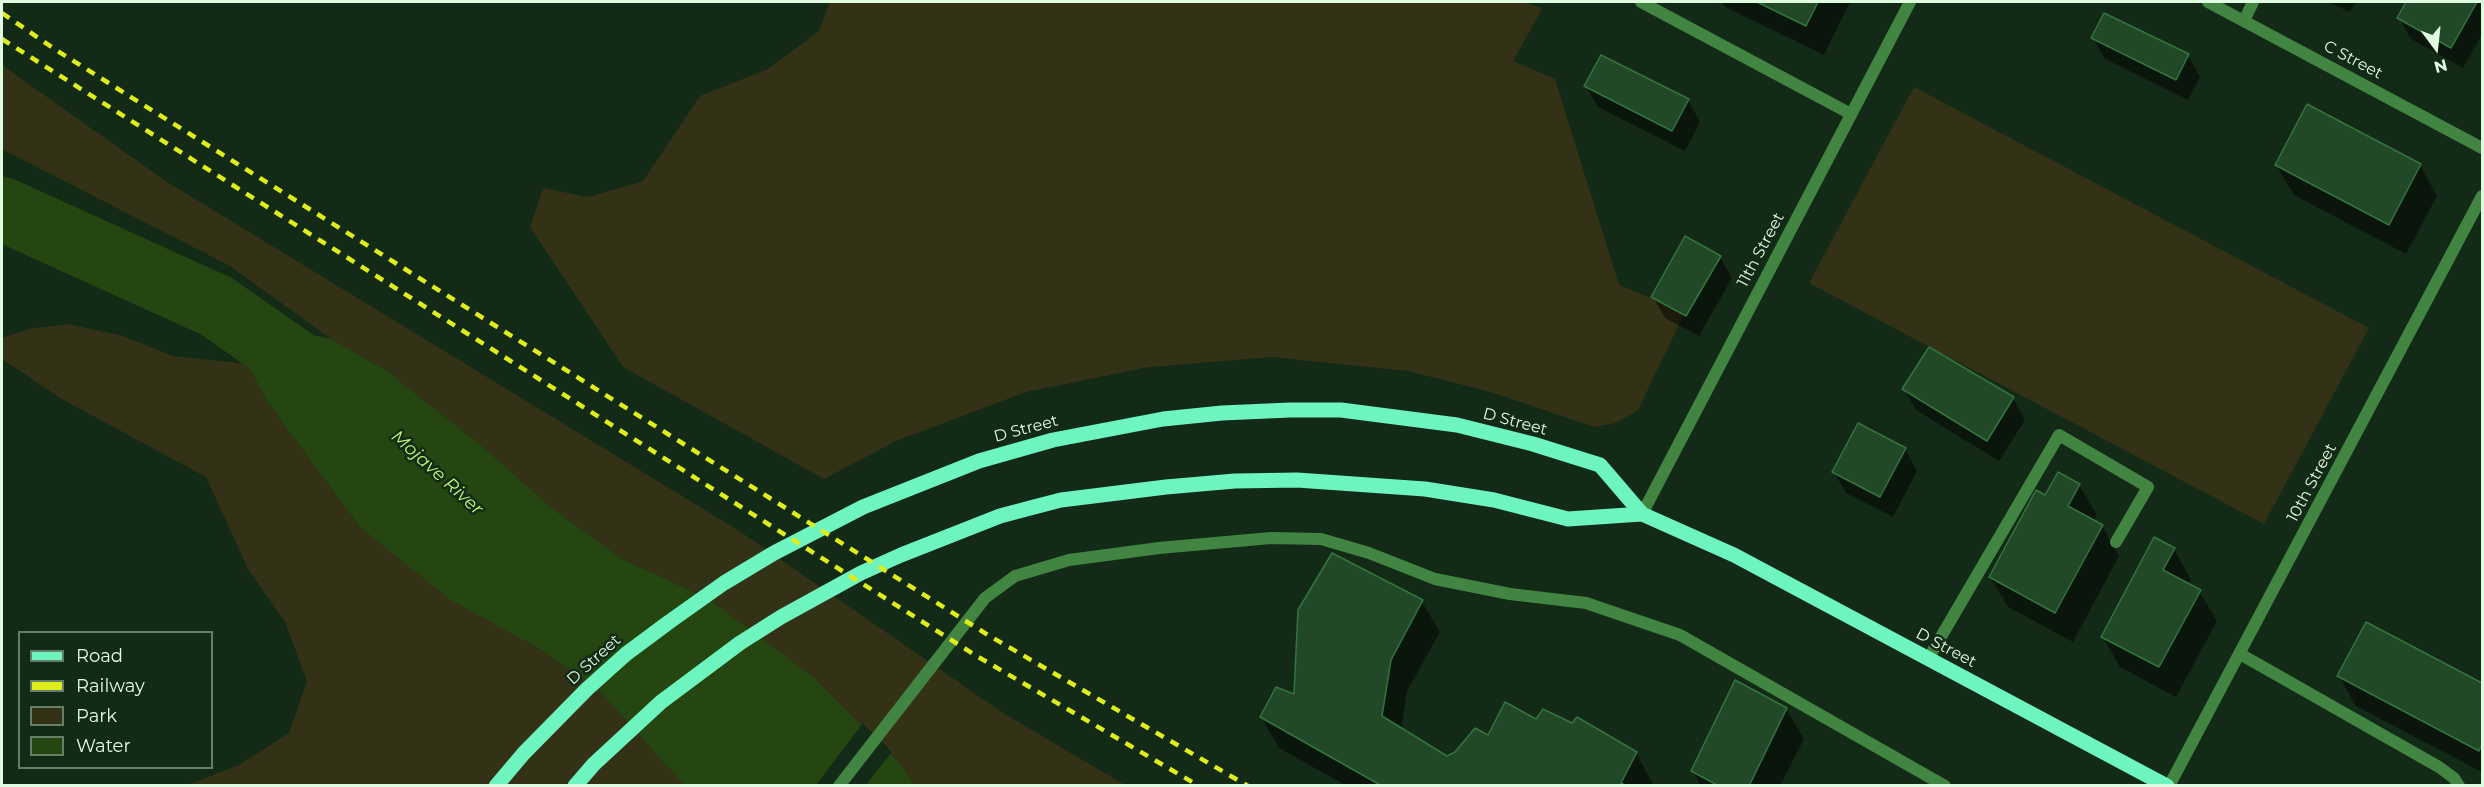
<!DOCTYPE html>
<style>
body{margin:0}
#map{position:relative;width:2484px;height:787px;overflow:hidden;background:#132a16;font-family:Montserrat,sans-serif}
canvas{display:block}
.frame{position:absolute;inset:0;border:3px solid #dffce1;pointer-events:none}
.legend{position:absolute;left:18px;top:631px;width:195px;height:138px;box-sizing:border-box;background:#132a16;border:2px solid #657e67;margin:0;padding:8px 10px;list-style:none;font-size:18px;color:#dffce1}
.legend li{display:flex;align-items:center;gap:12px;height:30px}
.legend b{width:30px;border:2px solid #657e67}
.north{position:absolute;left:2406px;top:18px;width:60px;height:60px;-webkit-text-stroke:4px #132a16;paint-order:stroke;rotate:165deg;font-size:16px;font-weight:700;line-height:24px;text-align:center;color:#dffce1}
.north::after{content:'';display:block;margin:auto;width:21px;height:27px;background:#dffce1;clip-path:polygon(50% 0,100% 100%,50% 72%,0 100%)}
</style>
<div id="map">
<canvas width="2484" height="787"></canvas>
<div class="frame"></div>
<ul class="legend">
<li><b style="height:8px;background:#6ef4be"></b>Road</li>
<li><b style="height:8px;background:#dfed1a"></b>Railway</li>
<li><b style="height:16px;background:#333217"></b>Park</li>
<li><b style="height:16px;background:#254610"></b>Water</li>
</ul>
<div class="north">N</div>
</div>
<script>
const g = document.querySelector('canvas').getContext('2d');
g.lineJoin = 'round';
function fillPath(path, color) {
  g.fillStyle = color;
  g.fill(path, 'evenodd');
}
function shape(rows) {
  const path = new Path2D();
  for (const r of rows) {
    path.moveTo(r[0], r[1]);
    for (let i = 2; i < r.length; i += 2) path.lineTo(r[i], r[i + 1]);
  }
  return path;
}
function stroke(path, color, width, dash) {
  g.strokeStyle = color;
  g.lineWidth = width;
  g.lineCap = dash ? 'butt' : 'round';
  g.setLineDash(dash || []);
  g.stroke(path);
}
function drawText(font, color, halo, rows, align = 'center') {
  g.font = font + ' Montserrat,sans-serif';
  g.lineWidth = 5;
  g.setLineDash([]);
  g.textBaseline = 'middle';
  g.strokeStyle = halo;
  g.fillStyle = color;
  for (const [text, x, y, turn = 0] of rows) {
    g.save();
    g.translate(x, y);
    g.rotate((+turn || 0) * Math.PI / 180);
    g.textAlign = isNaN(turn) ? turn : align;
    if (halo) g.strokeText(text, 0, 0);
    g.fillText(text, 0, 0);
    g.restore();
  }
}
const green = shape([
 [830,2,1526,2,1542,9,1513,61,1555,79,1619,285,1685,312,1638,410,1616,423,1594,427,1494,393,1408,371,1272,357,1149,367,1026,392,896,441,824,479,623,367,530,227,543,188,588,197,643,181,700,96,768,69,818,32],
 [2,65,164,180,741,532,1003,713,1125,785,914,785,902,766,707,598,622,559,553,509,483,447,387,371,331,339,230,266,2,149],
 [1914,87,2369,328,2264,524,1809,283],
 [68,324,123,336,173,356,247,364,267,401,359,526,597,688,684,785,188,785,239,765,289,733,307,681,285,622,248,569,206,477,60,398,2,359,2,338,29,329]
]);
const water = shape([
 [281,328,331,339,387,371,483,447,553,509,622,559,707,598,813,677,902,766,914,785,684,785,597,688,540,649,449,599,359,526,267,401,232,336]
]);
const pier = shape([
 [863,723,892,752,865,786,816,785]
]);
const shadow = shape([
 [1722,2,1850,2,1824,55,1725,7],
 [2328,2,2356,2,2350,12],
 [2408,2,2480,2,2482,5,2482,34,2463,68,2411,39,2399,18],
 [2093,38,2188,55,2200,77,2188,100,2105,59],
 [1586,86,1688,100,1700,122,1685,151,1598,107],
 [2276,165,2420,165,2437,196,2406,254,2294,195],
 [1720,257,1732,278,1699,336,1665,318,1653,297],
 [1904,389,2013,398,2025,420,1999,461,1916,410],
 [1905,449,1917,471,1893,517,1846,493,1834,472],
 [2079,485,2097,515,2093,522,2102,526,2119,556,2073,642,2008,607,1990,577,2046,497],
 [2174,549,2191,580,2188,585,2199,591,2217,621,2176,697,2120,667,2103,637],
 [1332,555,1422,602,1440,632,1407,691,1401,730,1447,758,1489,737,1537,721,1636,753,1653,784,1652,786,1347,786,1279,748,1261,717,1296,697],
 [2367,624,2482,685,2482,772,2356,706,2339,676],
 [1786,709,1804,739,1780,786,1701,786,1693,771]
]);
const river = shape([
 [2,209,216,306,328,384]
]);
const building = shape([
 [1757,2,1818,2,1806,26,1757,2],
 [2406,2,2477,2,2451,48,2397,18,2406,2],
 [2104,13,2189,54,2176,80,2091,38,2104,13],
 [1601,55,1689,99,1672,131,1584,86,1601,55],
 [2307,104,2421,164,2389,225,2275,165,2307,104],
 [1685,236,1721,256,1686,316,1651,297,1685,236],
 [1929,347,2014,397,1987,441,1902,389,1929,347],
 [1858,423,1906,448,1880,497,1832,472,1858,423],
 [2058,472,2080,484,2068,506,2103,525,2055,613,1989,577,2036,490,2045,495,2058,472],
 [2154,537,2175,548,2163,570,2201,590,2159,667,2101,637,2154,537],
 [1332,553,1423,600,1391,660,1382,716,1447,756,1455,752,1475,728,1488,735,1505,702,1536,719,1543,709,1572,723,1577,717,1637,752,1621,783,1627,786,1382,786,1260,717,1276,687,1294,694,1298,610,1332,553],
 [2366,622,2482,683,2482,744,2479,751,2337,676,2366,622],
 [1735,680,1787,708,1749,786,1719,786,1691,771,1735,680]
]);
const lane = shape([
 [1641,2,1851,114],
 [2244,21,2253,2],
 [2240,654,2439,767,2454,778,2459,786],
 [1928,659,2059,435,2148,487,2116,542],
 [839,786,985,598,1015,576,1069,560,1159,548,1271,538,1321,539,1369,553,1435,579,1510,594,1586,603,1680,635,1945,786]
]);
const street = shape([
 [2208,2,2482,148],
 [1642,514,1910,2],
 [2169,786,2482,196]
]);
const primary = shape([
 [496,786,524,753,587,689,626,654,669,622,724,583,774,553,863,507,979,461,1053,440,1163,419,1222,413,1290,410,1341,410,1457,425,1533,444,1600,465,1642,514,1734,555,2167,786],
 [575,786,594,764,661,702,740,643,781,617,861,573,901,555,1000,516,1034,507,1061,500,1166,487,1235,481,1297,480,1425,489,1494,500,1568,519,1642,514]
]);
const rail = shape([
 [2,13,56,50,988,635,1248,786],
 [2,39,975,655,1199,786]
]);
const streetNames = [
 ["C Street",2353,60,28],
 ["11th Street",1761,250,-62],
 ["D Street",1515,422,15],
 ["D Street",1026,429,-15],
 ["10th Street",2312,483,-62],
 ["D Street",1946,648,28],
 ["D Street",594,660,-42]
];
const waterNames = [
 ["Mojave River",437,473,42]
];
fillPath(green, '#333217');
fillPath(water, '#254610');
fillPath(pier, '#132a16');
fillPath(shadow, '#0007');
stroke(river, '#254610', 64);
fillPath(building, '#214928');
stroke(building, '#35743f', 1.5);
stroke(lane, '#428542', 12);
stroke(street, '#428542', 12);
stroke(primary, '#6ef4be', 15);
stroke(rail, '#dfed1a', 4.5, [9, 8]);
drawText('16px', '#dffce1', '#132a16', streetNames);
drawText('italic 18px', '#bdf475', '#132a16', waterNames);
</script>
